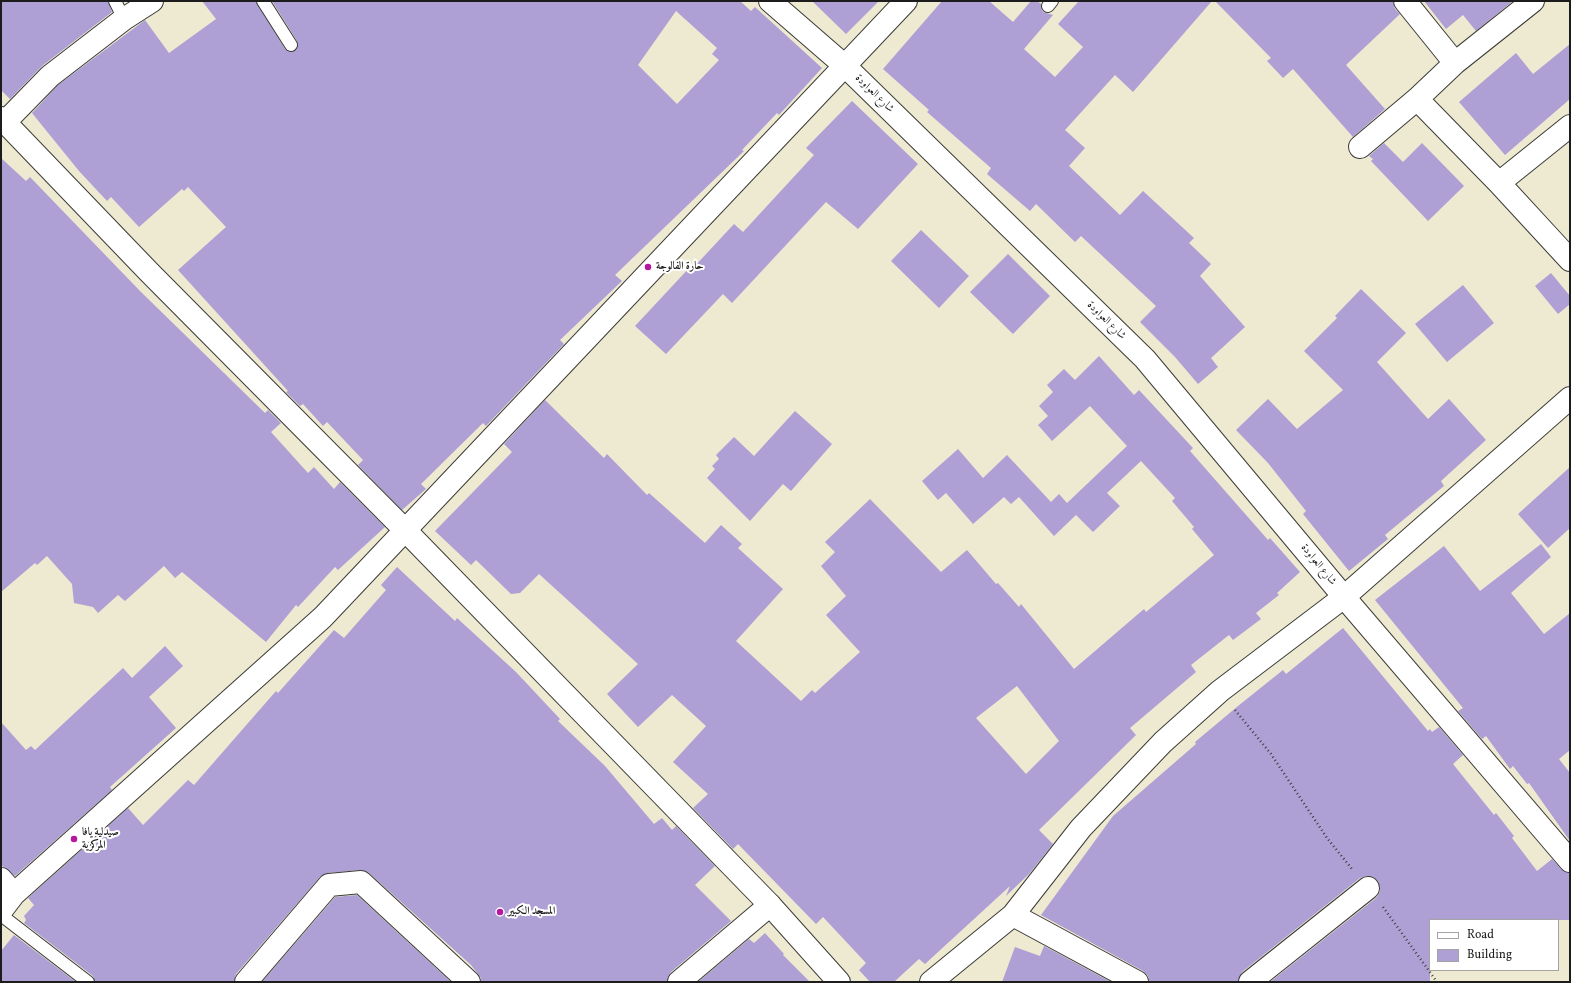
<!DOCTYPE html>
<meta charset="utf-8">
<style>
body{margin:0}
#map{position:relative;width:1571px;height:983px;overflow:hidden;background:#eeead1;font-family:Vollkorn,serif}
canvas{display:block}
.frame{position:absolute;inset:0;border:2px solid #1c1c1c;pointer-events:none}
.legend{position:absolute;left:1429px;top:919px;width:130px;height:52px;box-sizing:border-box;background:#fff;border:1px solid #a4a4a4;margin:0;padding:5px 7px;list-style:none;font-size:12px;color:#1c1c1c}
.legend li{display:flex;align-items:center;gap:8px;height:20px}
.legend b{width:20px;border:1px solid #a4a4a4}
</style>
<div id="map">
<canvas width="1571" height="983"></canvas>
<div class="frame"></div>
<ul class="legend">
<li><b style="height:5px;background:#fff"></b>Road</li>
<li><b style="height:11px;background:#ae9fd5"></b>Building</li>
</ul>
</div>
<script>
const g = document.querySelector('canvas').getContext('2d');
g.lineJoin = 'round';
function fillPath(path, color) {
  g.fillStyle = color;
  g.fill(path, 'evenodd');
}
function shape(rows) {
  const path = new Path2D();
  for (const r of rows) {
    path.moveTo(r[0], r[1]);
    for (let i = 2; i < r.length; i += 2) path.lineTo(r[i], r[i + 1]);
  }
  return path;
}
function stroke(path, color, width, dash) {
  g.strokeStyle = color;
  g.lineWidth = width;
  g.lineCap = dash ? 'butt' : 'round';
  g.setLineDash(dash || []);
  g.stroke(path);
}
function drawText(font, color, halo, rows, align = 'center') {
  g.font = font + ' Vollkorn,Amiri,serif';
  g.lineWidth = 4;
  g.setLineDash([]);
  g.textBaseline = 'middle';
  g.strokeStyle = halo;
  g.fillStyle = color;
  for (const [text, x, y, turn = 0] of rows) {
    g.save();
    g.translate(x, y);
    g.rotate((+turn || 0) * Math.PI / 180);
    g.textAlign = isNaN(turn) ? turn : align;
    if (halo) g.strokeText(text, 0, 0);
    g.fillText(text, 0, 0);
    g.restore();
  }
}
const building = shape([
 [1,1,108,1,112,12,42,66,10,99,1,90],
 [202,1,256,1,285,49,291,52,297,49,297,41,272,1,740,1,751,11,755,7,822,68,779,115,777,113,742,150,744,151,615,275,622,281,560,340,564,344,486,426,483,423,421,484,426,489,402,510,358,465,363,460,327,422,323,426,303,404,300,406,286,392,288,391,178,270,226,227,188,187,184,191,182,189,139,227,111,197,107,201,79,171,32,113,58,85,145,20,169,53,216,19],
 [676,11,717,48,712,54,719,60,677,104,638,65],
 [812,1,879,1,846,34],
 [942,1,989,1,1013,22,1031,1,1037,1,1041,4,1043,12,1053,15,1024,49,1055,77,1083,47,1058,24,1079,1,1212,1,1133,92,1115,75,1065,130,1085,148,1069,166,1120,215,1143,191,1194,238,1189,243,1211,264,1200,276,1245,327,1211,358,1218,367,1198,384,1175,357,1140,322,1156,306,1081,236,1075,242,1036,204,1030,211,987,174,991,168,927,112,929,110,883,69],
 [1215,1,1393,1,1395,9,1400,14,1346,65,1385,109,1353,137,1293,69,1283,78,1267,61,1271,58],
 [1424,1,1513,1,1476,31,1463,15,1446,29],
 [1570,44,1570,99,1505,155,1459,102,1516,53,1533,74],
 [852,101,918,164,858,229,826,202,732,303,723,294,666,354,635,326,691,266,693,268,734,224,743,232,814,155,806,148],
 [1384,143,1403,162,1422,143,1464,186,1428,221,1371,161,1373,159,1369,156],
 [1,158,26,181,30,177,140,291,265,413,268,410,281,423,271,432,308,473,314,467,334,489,340,482,385,527,338,570,335,567,298,607,296,605,266,642,182,572,175,578,164,566,125,601,118,595,98,613,93,607,74,603,72,584,47,556,37,565,35,563,1,592],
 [921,230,969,276,939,308,891,261],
 [1008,254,1050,296,1013,334,970,292],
 [1551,273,1570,296,1570,304,1558,314,1535,286],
 [1463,285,1494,323,1447,362,1415,324],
 [1361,289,1406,333,1377,362,1428,419,1449,399,1486,440,1441,481,1444,486,1385,535,1388,539,1349,571,1303,514,1306,511,1268,463,1236,430,1268,399,1297,429,1343,390,1304,351,1337,318,1335,316],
 [1099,356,1134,395,1139,390,1193,448,1190,451,1268,540,1270,538,1300,572,1277,593,1279,595,1256,613,1261,619,1233,640,1229,635,1191,665,1196,672,1130,728,1136,735,1039,830,1053,844,1029,874,1006,896,1010,886,925,964,919,959,894,982,870,982,859,970,866,963,823,917,816,924,738,844,733,849,693,808,708,794,673,762,706,726,672,695,638,727,607,694,638,664,539,574,520,593,511,594,476,560,471,565,435,531,512,452,504,444,545,400,604,458,607,454,647,495,649,493,705,543,721,525,742,544,738,548,783,589,736,641,801,701,812,690,815,693,860,652,826,615,846,596,821,566,835,552,825,542,870,499,941,572,967,550,996,584,998,583,1019,607,1021,604,1074,669,1144,609,1146,612,1214,555,1192,529,1194,527,1172,501,1175,498,1141,461,1107,493,1120,506,1093,532,1076,515,1054,536,1019,497,1011,504,1004,497,973,524,946,493,938,500,922,481,958,449,983,478,1007,455,1051,502,1059,494,1067,503,1127,446,1090,406,1052,441,1038,425,1048,416,1039,406,1053,392,1047,385,1064,369,1075,380],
 [1017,686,1059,741,1026,774,976,718],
 [795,411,832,444,791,491,783,484,750,521,707,478,715,469,712,466,719,459,716,455,734,437,754,456],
 [1570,467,1570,528,1548,548,1518,514],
 [1541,544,1551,557,1511,593,1544,634,1570,613,1570,750,1559,759,1570,773,1570,841,1529,783,1527,784,1513,766,1510,769,1486,736,1482,739,1458,711,1463,708,1375,600,1444,546,1480,591],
 [397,567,455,621,457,618,516,672,560,719,558,721,605,766,654,824,662,818,672,830,676,826,715,866,695,885,731,921,671,972,667,982,481,982,481,978,471,965,369,873,360,870,328,873,320,877,236,974,234,982,95,982,93,976,24,923,26,920,24,916,34,905,28,898,128,808,143,825,188,780,194,785,276,691,278,693,334,630,344,638,386,590,381,585],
 [1343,628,1428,731,1430,729,1432,732,1439,727,1463,755,1453,764,1494,815,1496,813,1514,836,1512,838,1537,871,1552,859,1561,869,1570,873,1570,920,1430,920,1430,982,1270,982,1376,898,1380,892,1380,887,1378,881,1373,877,1367,876,1360,878,1242,972,1238,982,1149,982,1148,976,1143,971,1041,915,1113,816,1196,744,1195,742,1238,706,1283,670,1286,674],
 [165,646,183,666,149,697,176,728,110,787,112,790,15,876,1,865,1,722,26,750,31,746,35,750,123,668,132,678],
 [357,895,451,982,262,982,335,897],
 [765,933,784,954,783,955,810,982,698,982,749,939,754,943],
 [14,935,76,982,1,982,1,951],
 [1044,946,1111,982,1002,982,1015,947,1040,956]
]);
const path = shape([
 [1235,710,1271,754,1327,838,1352,869],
 [1383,907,1437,982]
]);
const lane = shape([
 [115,1,124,19],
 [263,1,291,45],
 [1048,6,1052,1],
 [1,915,88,982]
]);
const street = shape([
 [1405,1,1455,63],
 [1417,99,1499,183,1570,260],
 [5,122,50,76,124,19,152,1],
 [1360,147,1417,99,1455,63,1533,1],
 [1499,183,1570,126],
 [1,879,14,894],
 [1,911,14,894,323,617,906,1],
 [1013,915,1137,982],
 [246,982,329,885,361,882,469,982],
 [679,982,770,905],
 [931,982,1013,915,1081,828,1163,742,1220,691,1344,597,1570,398],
 [1250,982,1368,888]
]);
const secondary = shape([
 [770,1,845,66,1145,359,1344,597,1570,861],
 [1,118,149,272,405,530,770,905,839,982]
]);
const markers = [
 [648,267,4,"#b5179e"],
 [74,839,4,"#b5179e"],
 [500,912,4,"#b5179e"]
];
const streetNames = [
 ["شارع العواودة",874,94,44],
 ["شارع العواودة",1106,321,44],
 ["شارع العواودة",1318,565,51]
];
const poiNames = [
 ["حارة الفالوجة",656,267],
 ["صيدلية يافا",82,833],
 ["المركزية",82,846],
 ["المسجد الكبير",508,912]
];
fillPath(building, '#ae9fd5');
stroke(lane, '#3c3b37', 14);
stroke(street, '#3c3b37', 24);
stroke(secondary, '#3c3b37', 24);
stroke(path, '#3c3b37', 2.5, [1, 3]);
stroke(lane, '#fff', 12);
stroke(street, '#fff', 22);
stroke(secondary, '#fff', 22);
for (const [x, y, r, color] of markers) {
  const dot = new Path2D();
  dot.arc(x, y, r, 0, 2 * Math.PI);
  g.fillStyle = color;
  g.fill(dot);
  stroke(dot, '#fff', 1.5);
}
drawText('11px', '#1c1c1c', '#fff', streetNames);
drawText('bold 11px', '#1c1c1c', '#fff', poiNames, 'left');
</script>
